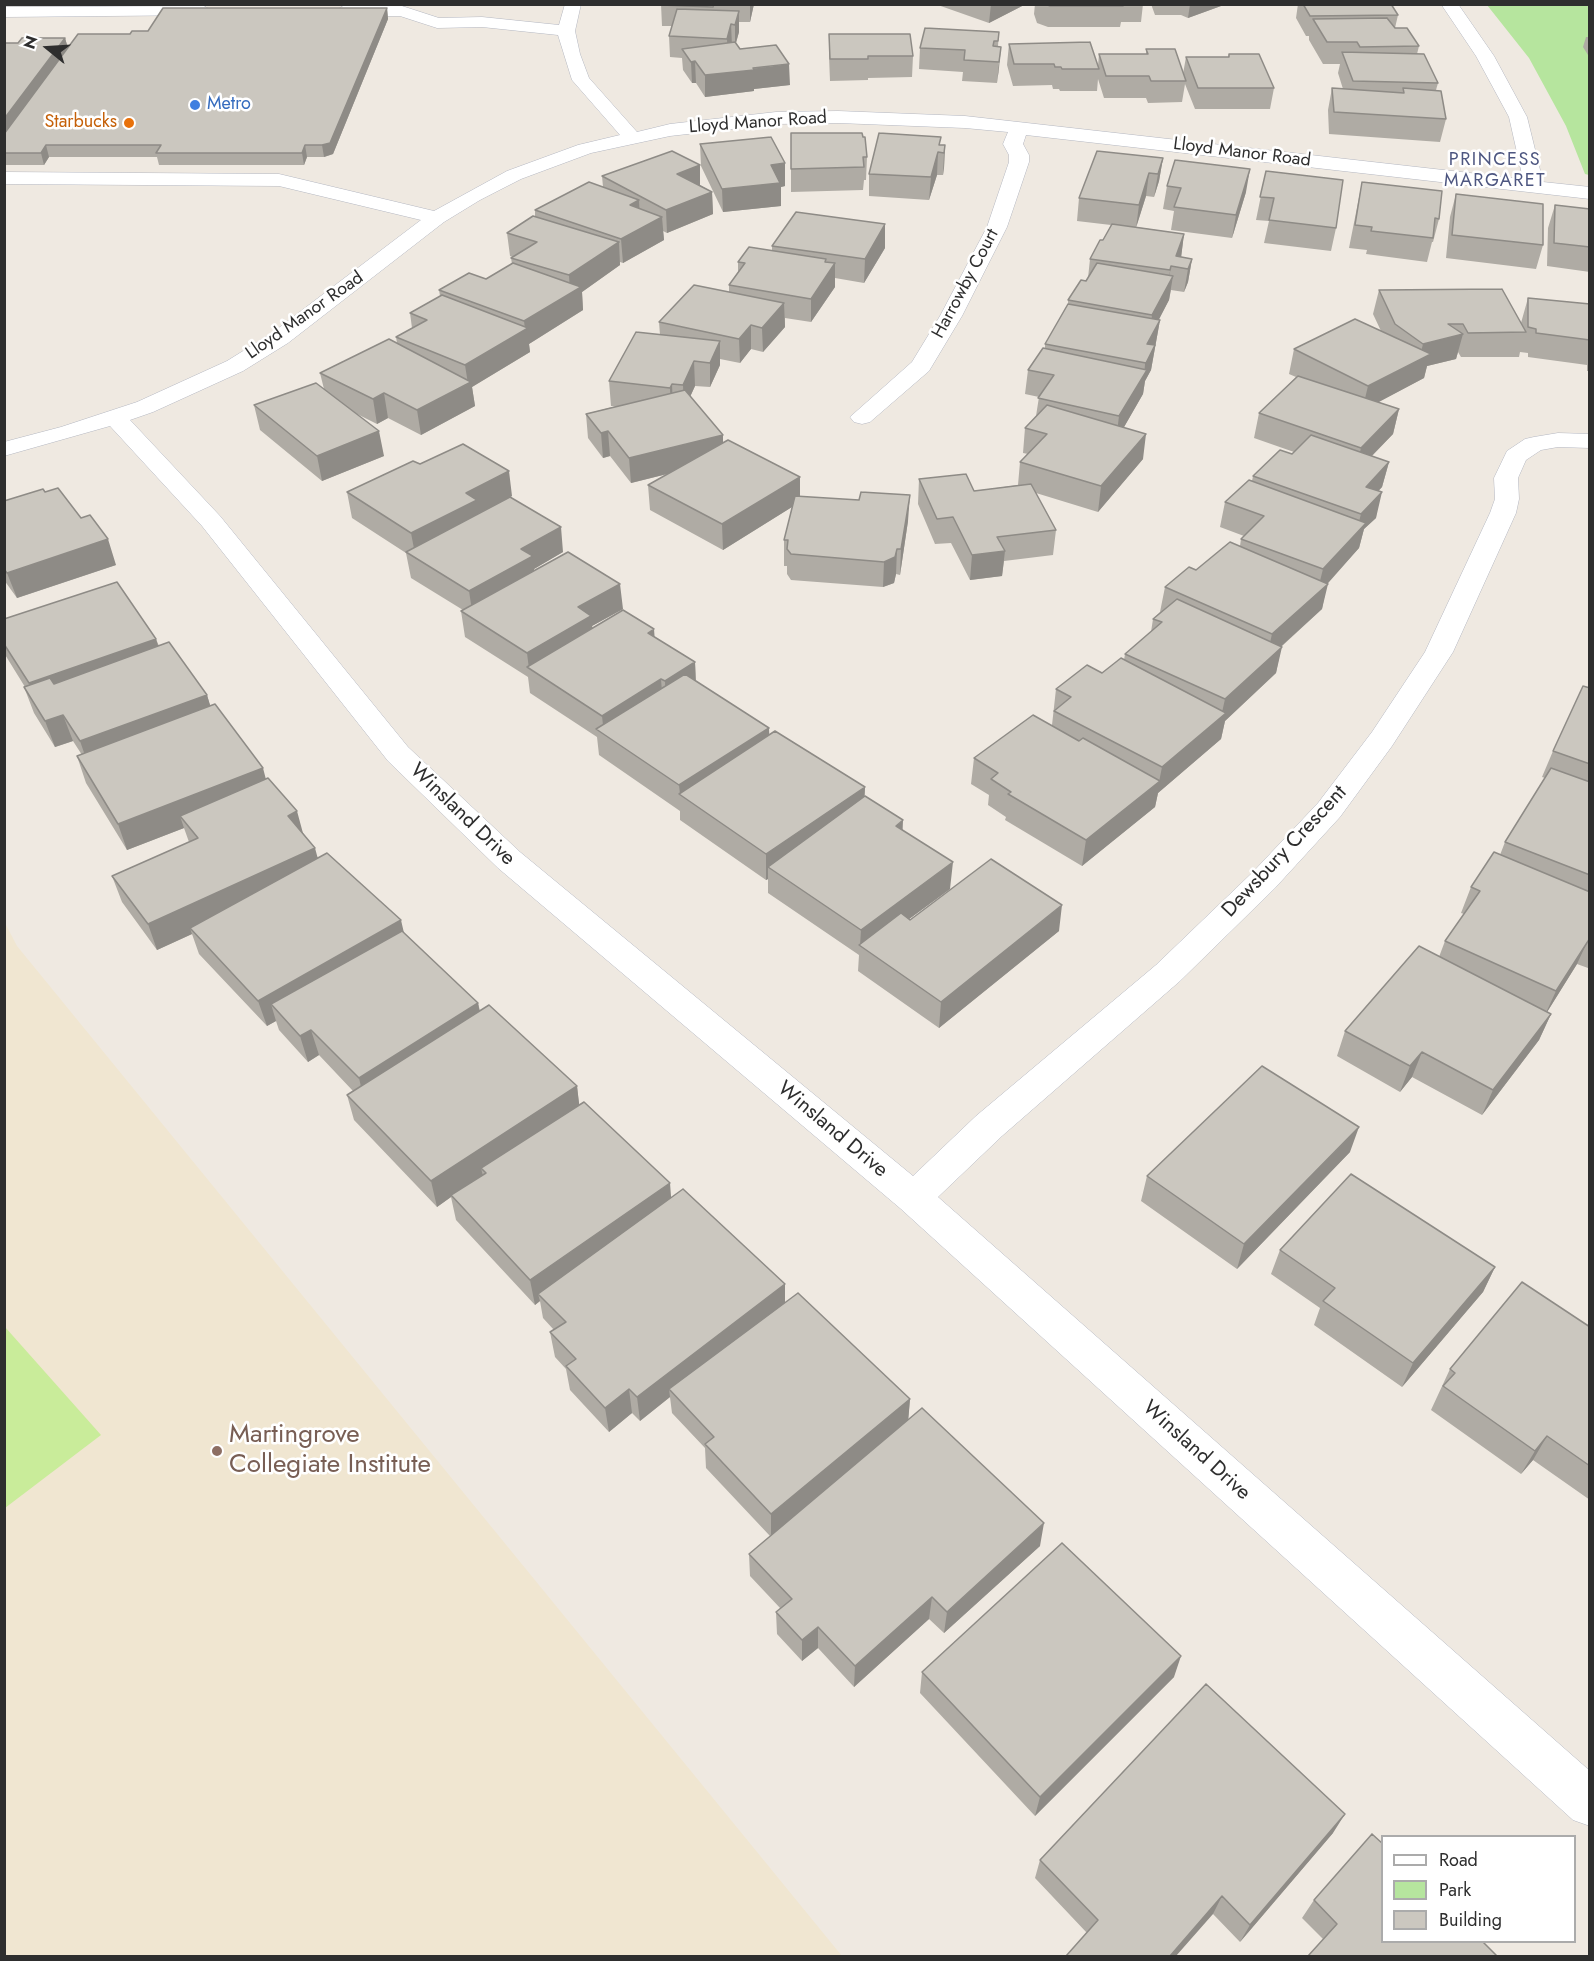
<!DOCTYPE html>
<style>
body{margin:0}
#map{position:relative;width:1594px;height:1961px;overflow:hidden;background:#efe9e1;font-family:Jost,sans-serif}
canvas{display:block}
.frame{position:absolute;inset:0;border:6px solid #2e2e2e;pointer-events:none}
.legend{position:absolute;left:1381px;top:1835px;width:195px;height:108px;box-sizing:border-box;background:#fff;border:2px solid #ababab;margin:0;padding:8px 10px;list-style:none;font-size:18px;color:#2e2e2e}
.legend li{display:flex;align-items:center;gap:12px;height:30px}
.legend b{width:30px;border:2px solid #ababab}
.north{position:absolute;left:18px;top:18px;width:60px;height:60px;-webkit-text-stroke:4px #fff;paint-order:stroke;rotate:288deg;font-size:16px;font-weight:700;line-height:24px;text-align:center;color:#2e2e2e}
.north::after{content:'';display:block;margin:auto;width:21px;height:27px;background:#2e2e2e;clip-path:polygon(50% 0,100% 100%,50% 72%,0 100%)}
</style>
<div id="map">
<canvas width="1594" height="1961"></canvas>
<div class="frame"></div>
<ul class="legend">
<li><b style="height:8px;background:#fff"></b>Road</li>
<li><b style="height:16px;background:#b6e59e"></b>Park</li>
<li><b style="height:16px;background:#cbc7bf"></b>Building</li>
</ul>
<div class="north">N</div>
</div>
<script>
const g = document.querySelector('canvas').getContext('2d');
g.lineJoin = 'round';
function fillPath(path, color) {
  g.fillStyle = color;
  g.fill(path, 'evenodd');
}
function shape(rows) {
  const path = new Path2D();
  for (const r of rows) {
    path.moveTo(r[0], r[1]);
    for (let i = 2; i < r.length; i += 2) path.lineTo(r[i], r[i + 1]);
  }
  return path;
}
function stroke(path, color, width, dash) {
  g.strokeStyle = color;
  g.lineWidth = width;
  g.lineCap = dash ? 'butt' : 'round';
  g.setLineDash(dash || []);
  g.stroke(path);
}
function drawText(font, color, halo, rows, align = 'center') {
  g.font = font + ' Jost,sans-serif';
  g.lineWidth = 5;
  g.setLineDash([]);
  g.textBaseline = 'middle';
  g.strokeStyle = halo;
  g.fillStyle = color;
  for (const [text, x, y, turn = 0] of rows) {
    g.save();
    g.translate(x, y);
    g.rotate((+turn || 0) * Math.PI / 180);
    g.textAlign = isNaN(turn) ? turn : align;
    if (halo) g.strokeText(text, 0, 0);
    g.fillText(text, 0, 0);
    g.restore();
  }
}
const education = shape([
 [4,921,17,946,842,1956,5,1956]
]);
const green = shape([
 [1487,5,1589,5,1589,175,1585,174,1566,126,1529,58]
]);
const pitch = shape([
 [5,1327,101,1435,5,1508,4,1508]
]);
const minor = shape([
 [565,4,581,4,575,31,580,54,589,78,637,132,670,124,776,112,838,111,965,116,1523,179,1509,117,1476,56,1441,4,1458,4,1494,56,1527,117,1543,182,1590,187,1590,199,1026,135,1023,144,1029,155,1029,162,1007,227,962,316,929,371,870,422,862,424,854,422,850,417,912,362,940,316,987,227,1009,162,1009,155,1003,144,1008,132,965,128,838,123,776,124,670,136,591,153,521,179,480,200,444,222,288,343,243,371,153,412,130,420,220,516,408,747,520,852,913,1176,976,1116,1156,965,1253,872,1318,803,1372,732,1425,652,1490,513,1495,499,1494,478,1507,451,1525,439,1534,437,1558,433,1590,434,1590,448,1558,447,1541,450,1526,460,1518,478,1519,499,1516,513,1453,652,1392,746,1340,817,1275,888,1180,981,1002,1136,938,1197,1590,1771,1590,1826,1573,1820,901,1209,498,868,388,761,202,526,110,426,4,456,4,442,61,427,137,402,227,361,272,333,421,220,279,186,4,184,4,172,279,174,434,211,507,171,578,145,620,135,572,80,558,35,482,27,437,28,400,16,343,16,335,11,343,6,402,6,439,18,482,17,559,25,565,4],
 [204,6,212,11,210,15,4,17,4,7,204,6]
]);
const wall = shape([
 [661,4,754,4,750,22,739,22,739,32,736,43,740,49,790,85,754,89,754,91,705,97,696,83,692,83,683,70,682,58,670,57,669,36,672,26,662,26],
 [935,4,1026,4,989,23],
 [1035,4,1143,4,1141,22,1121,22,1120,27,1048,27,1037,23,1034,14],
 [1151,4,1221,4,1221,6,1188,18,1181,15,1155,15],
 [1298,4,1391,4,1398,15,1395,28,1419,46,1417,54,1438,83,1436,90,1446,119,1440,142,1329,134,1328,110,1332,88,1343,89,1338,73,1340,64,1323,64,1309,40,1309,36,1306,36,1296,18],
 [387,8,388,19,333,154,324,157,307,157,304,165,159,165,157,157,49,157,44,165,4,165,4,43,18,43,65,38,68,48,148,31],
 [999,32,998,46,999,68,997,83,962,81,963,72,919,69,920,48],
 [829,34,913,56,912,77,868,78,868,80,830,81,829,56],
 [1586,37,1590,37,1590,58,1589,55,1588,55,1583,47],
 [1009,44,1098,66,1099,54,1146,54,1146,49,1183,74,1186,57,1228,57,1229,54,1274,88,1270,109,1195,109,1185,84,1182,102,1148,103,1146,98,1104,98,1098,79,1097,91,1060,91,1059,89,1053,89,1052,85,1013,86,1007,65],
 [791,133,867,157,866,180,864,180,863,190,791,192],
 [700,144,785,163,785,186,781,187,781,206,723,212,701,166],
 [940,145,945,145,944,168,943,175,937,175,929,200,869,196,869,174],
 [1163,158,1159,181,1154,197,1146,196,1136,227,1184,234,1181,257,1192,259,1188,282,1184,292,1171,290,1169,300,1158,320,1160,320,1151,370,1145,381,1143,394,1124,427,1143,459,1098,512,1036,493,1056,530,1053,555,1004,561,1002,576,970,580,951,543,935,544,918,504,919,479,974,491,1018,485,1020,462,1028,454,1023,453,1025,428,1036,416,1039,397,1025,394,1028,370,1045,349,1045,344,1068,304,1068,300,1088,278,1090,259,1103,240,1111,225,1077,221,1079,198],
 [1266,171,1336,228,1331,251,1264,243,1269,221,1256,220],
 [602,176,700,185,712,192,713,214,667,233,663,231,664,240,623,263,620,262,620,265,582,292,583,310,529,344,530,352,472,387,475,406,421,435,388,418,377,424,353,412,384,456,322,481,260,430,254,405,324,389,320,373,397,343,396,337,412,328,410,313,440,296,439,290,486,279,512,264,511,258,513,257,510,256,507,233,535,217,535,210,603,187],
 [1362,182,1439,219,1433,242,1432,242,1427,262,1366,254,1367,250,1349,248],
 [1167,186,1246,192,1232,238,1171,230,1174,211,1163,209],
 [1456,194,1543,245,1536,269,1446,258,1450,217],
 [1555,205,1590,209,1590,272,1547,266,1548,228],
 [772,246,885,248,864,283,835,278,835,287,811,322,785,318,785,327,763,352,751,349,740,363,720,359,720,365,710,387,695,386,690,397,723,435,723,443,800,496,908,521,900,575,896,574,894,583,883,587,791,580,787,574,787,566,784,566,784,540,792,507,723,550,650,510,648,485,667,474,631,483,610,456,603,458,588,438,586,414,616,406,611,406,609,381,660,335,659,322,729,292,729,285,738,272,738,262,772,251],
 [1379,290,1521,323,1528,298,1590,304,1590,371,1587,371,1587,365,1528,357,1528,353,1520,352,1519,357,1461,357,1458,352,1456,359,1427,366,1424,378,1378,402,1399,409,1393,434,1372,456,1389,462,1382,487,1378,491,1376,518,1364,529,1359,548,1327,583,1322,609,1281,647,1276,673,1225,721,1221,739,1158,793,1155,807,1082,866,1005,820,1006,817,988,805,989,795,971,784,974,758,1052,725,1056,689,1102,673,1124,660,1125,654,1151,632,1153,619,1160,612,1165,587,1240,546,1241,539,1244,536,1220,527,1225,502,1252,481,1253,476,1292,454,1294,452,1254,438,1259,413,1296,377,1289,374,1294,349,1381,331,1373,314],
 [420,464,512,496,510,497,563,552,534,569,534,571,623,609,592,626,593,628,655,638,695,662,696,682,769,735,865,787,864,797,903,830,950,889,909,919,1059,931,939,1028,858,971,859,955,768,893,768,879,766,880,680,820,680,811,599,755,597,737,530,693,528,677,465,637,461,611,463,610,411,578,406,553,352,518,347,492],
 [4,501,116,565,17,598,4,580],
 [4,619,156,639,159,646,207,695,210,706,265,779,303,833,318,858,404,933,478,1003,480,1011,577,1086,579,1105,671,1197,785,1284,785,1302,910,1399,908,1420,1040,1546,944,1633,929,1619,854,1687,818,1648,802,1661,777,1634,776,1612,781,1609,750,1576,749,1554,770,1536,706,1468,705,1448,672,1413,670,1397,640,1421,632,1413,609,1432,570,1390,566,1369,555,1357,550,1332,554,1330,543,1318,540,1301,535,1305,456,1220,451,1197,437,1207,354,1120,347,1095,353,1091,319,1055,308,1062,279,1030,276,1021,267,1026,199,954,192,934,157,950,122,902,112,876,189,842,184,828,127,850,86,783,77,756,82,755,73,741,55,747,34,713,24,687,25,687,4,653],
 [1590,688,1590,965,1588,968,1577,964,1547,1012,1551,1014,1539,1040,1482,1115,1412,1077,1400,1092,1337,1056,1345,1031,1439,957,1445,941,1464,914,1461,913,1471,887,1500,855,1505,842,1545,778,1542,777,1553,751],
 [1350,1152,1237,1269,1141,1201,1147,1176],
 [1280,1250,1495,1267,1483,1292,1402,1387,1314,1325,1320,1308,1271,1274],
 [1590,1327,1590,1500,1533,1460,1521,1474,1431,1410,1450,1369],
 [922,1672,1174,1677,1035,1816,920,1693],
 [1333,1833,1240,1942,1213,1914,1087,1933,1035,1878,1040,1860],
 [1314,1900,1497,1956,1323,1939,1302,1918]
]);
const shadedWall = shape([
 [750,4,754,4,750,22],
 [991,4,1026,4,989,23],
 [1190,4,1221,4,1221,6,1188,18],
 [387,8,388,19,333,154,324,157,322,145],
 [739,11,739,32,735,46,735,25],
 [731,24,732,46,728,60,727,39],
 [65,38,71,59,4,150,4,119],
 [1001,47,999,68,997,83,999,62],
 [695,61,696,83,692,83,691,62],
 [789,64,790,85,754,89,754,91,705,97,705,75],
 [46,145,49,157,44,165,41,153],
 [305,145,307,157,304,165,302,153],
 [945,145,944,168,943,175,944,153],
 [938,152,937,175,929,200,931,177],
 [1163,158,1159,181,1154,197,1158,174],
 [785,163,785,186,781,187,781,206,723,212,722,189,771,165],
 [700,165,700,188,677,174],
 [1250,169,1246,192,1232,238,1236,215],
 [1149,173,1146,196,1136,228,1139,205],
 [712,192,713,214,667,233,666,210],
 [639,200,640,223,630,205],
 [662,217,664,240,623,263,621,239],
 [885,224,885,248,864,283,865,259],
 [1184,234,1181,258,1176,256],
 [619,242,620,265,582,292,583,310,529,344,530,352,472,387,475,406,421,435,417,410,468,384,465,365,525,329,524,321,570,293,569,275],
 [826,259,826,276,835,263,835,287,811,322,811,299],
 [1192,259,1188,282,1184,292,1188,269],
 [1171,266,1168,285,1173,276,1169,300,1149,339,1152,315,1167,287],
 [784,303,785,327,763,352,762,328],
 [1160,320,1151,370,1145,381,1143,394,1116,441,1119,416,1144,375,1147,344],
 [751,325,751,349,740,363,739,339],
 [1463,334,1456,359,1427,366,1424,378,1362,411,1368,386,1419,360,1423,344],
 [720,341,720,365,710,387,710,363],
 [694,361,695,386,684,410,683,385],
 [672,384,673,409,671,412,670,388],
 [384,393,388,418,377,424,373,399],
 [1399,409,1393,434,1355,473,1361,448],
 [379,431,384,456,322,481,317,456],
 [608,431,610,456,603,458,601,433],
 [1146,434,1143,459,1098,512,1101,486],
 [723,435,723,460,631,483,629,458],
 [1389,462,1382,487,1359,512,1366,487],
 [509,471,512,496,479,513,481,525,416,559,411,533,466,493],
 [800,477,800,502,723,550,722,524],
 [1382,492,1376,518,1364,529,1359,548,1322,590,1328,584,1322,609,1266,660,1272,634,1317,593,1323,569,1356,533,1361,514],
 [910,495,908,521,900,575,901,549],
 [561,527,563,552,534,569,536,581,473,617,469,591,521,549],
 [108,539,116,565,17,598,7,573],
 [897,549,896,574,894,583,883,587,884,562],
 [1005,551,1002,576,970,580,972,555],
 [620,584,623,609,592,626,594,642,529,669,527,653,578,607],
 [654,629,656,655,648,633],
 [156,639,164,665,39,709,29,683],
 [1282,647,1276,673,1225,721,1221,739,1158,793,1155,807,1082,866,1086,840,1159,782,1162,767,1221,717,1225,699],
 [695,662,696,688,666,707,665,681],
 [661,679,663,705,604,734,602,716],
 [207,695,215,721,89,767,80,741],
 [63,715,73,741,55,747,45,721],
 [769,728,770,754,680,794,679,785],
 [263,768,270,795,180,816,184,828,127,850,118,824],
 [865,787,864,813,768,867,768,879,766,880,766,854],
 [297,811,304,837,288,816],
 [903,820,902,846,896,826],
 [315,848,322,874,190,928,192,934,157,950,148,924],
 [953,862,950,889,867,950,860,946,861,930],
 [1062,905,1059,931,939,1028,941,1002],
 [401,920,407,946,271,1004,276,1021,267,1026,258,1001],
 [1589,938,1577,964,1544,1017,1556,991],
 [478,1003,483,1029,365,1104,359,1078],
 [1551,1014,1539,1040,1482,1115,1493,1090],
 [311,1030,319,1055,308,1062,300,1036],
 [1422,1052,1412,1077,1400,1092,1410,1066],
 [577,1086,580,1111,486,1173,481,1168,483,1176,451,1195,451,1197,437,1207,431,1181],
 [1359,1127,1350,1152,1237,1269,1244,1244],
 [670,1183,672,1209,538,1294,540,1301,535,1305,530,1280],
 [1495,1267,1483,1292,1402,1387,1413,1363],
 [785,1284,785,1308,669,1389,670,1397,640,1421,637,1397],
 [629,1389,632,1413,609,1432,605,1408],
 [910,1399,908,1423,771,1537,771,1514],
 [1547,1436,1533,1460,1521,1474,1535,1451],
 [1044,1523,1040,1546,944,1633,947,1612],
 [932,1597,929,1619,854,1687,855,1666],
 [818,1627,818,1648,802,1661,802,1640],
 [1181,1656,1174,1677,1035,1816,1040,1797],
 [1345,1814,1333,1833,1240,1942,1250,1925],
 [1222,1896,1213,1914,1176,1956,1170,1956]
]);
const building = shape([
 [661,4,714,4,713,7,661,5,661,4],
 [1045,4,1122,4,1123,6,1050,6,1045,4],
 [1303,4,1391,4,1398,15,1310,16,1303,4],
 [163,8,387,8,330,143,322,145,305,145,302,153,156,153,161,145,46,145,41,153,4,153,4,134,78,34,130,34,132,31,148,31,163,8],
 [677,9,739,11,735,25,731,24,727,39,669,36,677,9],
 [1387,18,1395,28,1407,28,1419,46,1360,47,1357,42,1327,42,1313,19,1387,18],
 [925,28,999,32,998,41,994,41,993,46,1001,47,999,62,964,60,965,50,920,48,925,28],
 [829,34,910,34,913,56,868,56,868,59,830,59,829,34],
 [22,38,65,38,4,119,4,43,18,43,22,38],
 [735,42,740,49,776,45,789,64,753,68,754,70,705,75,695,61,691,62,682,49,735,42],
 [1090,42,1099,69,1062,69,1061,67,1055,67,1054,64,1014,64,1009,44,1090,42],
 [1146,49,1175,49,1186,81,1151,81,1149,76,1106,76,1099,54,1148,54,1146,49],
 [1342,52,1424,54,1438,83,1353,81,1342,52],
 [1229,54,1259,54,1274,88,1198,88,1186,57,1229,57,1229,54],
 [1332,88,1404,93,1403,88,1441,91,1446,119,1334,112,1332,88],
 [791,133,862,133,863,137,865,137,867,157,863,157,864,167,791,169,791,133],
 [879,133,941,137,939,145,945,145,944,153,938,152,931,177,869,174,879,133],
 [771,137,785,163,771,165,780,183,722,189,700,144,771,137],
 [672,151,700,165,677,174,712,192,666,210,602,176,672,151],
 [1097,151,1163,158,1158,174,1149,173,1139,205,1079,198,1097,151],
 [1175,160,1250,169,1236,215,1174,207,1181,188,1167,186,1175,160],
 [1266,171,1343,180,1336,228,1269,220,1274,198,1260,197,1266,171],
 [589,182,639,200,630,205,662,217,621,239,535,210,589,182],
 [1362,182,1442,191,1439,219,1435,218,1433,238,1371,231,1372,227,1355,225,1362,182],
 [1456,194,1543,204,1543,245,1452,235,1456,194],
 [1555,205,1590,209,1590,247,1554,243,1555,205],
 [796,212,885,224,865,259,772,246,796,212],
 [533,216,619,242,569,275,511,258,537,242,507,233,533,216],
 [1112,224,1184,234,1176,256,1192,259,1188,269,1171,266,1170,270,1090,259,1100,240,1103,240,1112,224],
 [749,247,826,259,825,262,835,263,811,299,729,285,745,263,738,262,749,247],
 [513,263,581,287,524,321,439,290,469,273,486,279,513,263],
 [1097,263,1173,276,1152,315,1068,300,1081,280,1086,281,1097,263],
 [694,285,784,303,762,328,751,325,739,339,659,322,694,285],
 [1502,289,1526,332,1468,333,1463,324,1448,324,1463,334,1423,344,1395,324,1379,290,1502,289],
 [442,295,528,328,465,365,396,337,427,320,410,313,442,295],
 [1528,298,1590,304,1590,340,1536,333,1536,329,1528,327,1528,298],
 [1068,304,1160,320,1147,344,1155,345,1146,363,1045,344,1068,304],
 [1355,319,1431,354,1368,386,1294,349,1355,319],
 [636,332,720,341,710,363,694,361,683,385,672,384,670,388,609,381,636,332],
 [389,339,471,382,417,410,384,393,373,399,320,373,389,339],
 [1043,348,1147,370,1119,416,1038,398,1054,375,1028,370,1043,348],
 [1298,376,1399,409,1361,448,1259,413,1298,376],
 [316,383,379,431,317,456,254,405,316,383],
 [685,390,723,435,629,458,608,431,601,433,586,414,685,390],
 [1047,405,1146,434,1101,486,1020,462,1047,434,1025,428,1047,405],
 [1311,435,1389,462,1366,487,1382,492,1361,514,1253,476,1280,450,1292,454,1311,435],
 [728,440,800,477,722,524,648,485,728,440],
 [463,444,509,471,466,493,477,500,411,533,347,492,413,461,420,464,463,444],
 [966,474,974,491,1031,484,1056,530,997,537,1005,551,972,555,953,517,937,519,919,479,966,474],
 [1249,480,1366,523,1323,569,1241,539,1264,516,1225,502,1249,480],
 [58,488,81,518,90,515,108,539,7,573,4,569,4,501,43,489,45,492,58,488],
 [861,492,910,495,901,549,897,549,895,557,884,562,791,554,787,549,788,540,784,540,795,496,859,500,861,492],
 [510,497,561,527,521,549,533,556,469,591,406,552,510,497],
 [1230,542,1328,584,1272,634,1165,587,1189,567,1196,570,1230,542],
 [568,552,620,584,578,607,591,616,527,653,461,611,568,552],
 [117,582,156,639,29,683,4,644,4,619,117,582],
 [1177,599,1282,647,1225,699,1125,654,1162,622,1153,619,1177,599],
 [623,610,654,629,648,633,695,662,665,681,661,679,602,716,527,667,623,610],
 [169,642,207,695,80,741,63,715,45,721,24,687,50,678,54,684,169,642],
 [1121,658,1226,713,1162,767,1054,711,1071,697,1056,689,1087,665,1102,673,1121,658],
 [685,674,769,728,679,785,596,729,685,674],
 [1583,686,1590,688,1590,764,1553,751,1583,686],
 [215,704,263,768,118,824,77,756,215,704],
 [1033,715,1079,741,1083,738,1160,781,1086,840,1008,794,1011,792,991,779,998,773,974,758,1033,715],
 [775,731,865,787,766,854,679,794,775,731],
 [1551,768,1590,782,1590,875,1505,842,1551,768],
 [268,778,297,811,288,816,315,848,148,924,112,876,198,838,180,816,268,778],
 [865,796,903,820,896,826,953,862,861,930,768,867,865,796],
 [1494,852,1590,892,1590,938,1556,991,1445,941,1480,891,1471,887,1494,852],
 [327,853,401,920,258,1001,190,928,327,853],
 [991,859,1062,905,941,1002,859,945,901,913,910,920,991,859],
 [402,931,478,1003,359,1078,311,1030,300,1036,271,1004,402,931],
 [1419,946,1551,1014,1493,1090,1422,1052,1410,1066,1345,1031,1419,946],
 [489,1005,577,1086,431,1181,347,1095,489,1005],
 [1262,1066,1359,1127,1244,1244,1147,1176,1262,1066],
 [584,1102,670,1183,530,1280,451,1195,486,1173,481,1168,584,1102],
 [1351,1174,1495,1267,1413,1363,1323,1301,1335,1288,1280,1250,1351,1174],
 [683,1189,785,1284,637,1397,629,1389,605,1408,566,1366,576,1359,550,1332,566,1322,538,1294,683,1189],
 [1522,1282,1590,1327,1590,1466,1547,1436,1535,1451,1443,1386,1455,1373,1450,1369,1522,1282],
 [798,1293,910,1399,771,1514,705,1444,714,1437,669,1389,798,1293],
 [922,1408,1044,1523,947,1612,932,1597,855,1666,818,1627,802,1640,776,1612,792,1599,749,1554,922,1408],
 [1062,1543,1181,1656,1040,1797,922,1672,1062,1543],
 [1206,1684,1345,1814,1250,1925,1222,1896,1170,1956,1066,1956,1098,1920,1040,1860,1206,1684],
 [1372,1834,1383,1844,1383,1941,1482,1941,1497,1956,1308,1956,1337,1924,1314,1900,1372,1834]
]);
const markers = [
 [195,105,6,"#3f7fe0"],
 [129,123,6,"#e8710a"],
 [217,1451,6,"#8d6e63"]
];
const farShopnames = [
 ["Metro",207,105]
];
const farFoodnames = [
 ["Starbucks",117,123]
];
const farStreetnames = [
 ["Lloyd Manor Road",758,123,-4],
 ["Lloyd Manor Road",1242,153,7],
 ["Harrowby Court",966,284,-62],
 ["Lloyd Manor Road",305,316,-35]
];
const farNeighbourhoodnames = [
 ["PRINCESS",1495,161],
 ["MARGARET",1495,182]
];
const streetNames = [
 ["Winsland Drive",462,815,44],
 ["Dewsbury Crescent",1285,852,-47],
 ["Winsland Drive",832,1130,40],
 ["Winsland Drive",1196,1451,42]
];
const nearEducationnames = [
 ["Martingrove",229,1436],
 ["Collegiate Institute",229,1466]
];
fillPath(education, '#f0e6d1');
fillPath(green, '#b6e59e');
fillPath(pitch, '#c9ec9a');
stroke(minor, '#b4b7c1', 1);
fillPath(minor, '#fff');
fillPath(wall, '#afaba4');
fillPath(shadedWall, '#8e8b86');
fillPath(building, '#cbc7bf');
stroke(building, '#8e8b86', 1.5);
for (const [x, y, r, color] of markers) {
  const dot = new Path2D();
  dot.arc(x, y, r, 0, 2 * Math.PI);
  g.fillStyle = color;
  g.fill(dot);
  stroke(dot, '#fff', 2);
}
drawText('18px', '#366cbe', '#fff', farShopnames, 'left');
drawText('18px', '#c56008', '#fff', farFoodnames, 'right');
drawText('18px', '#2e2e2e', '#fff', farStreetnames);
g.letterSpacing = '1.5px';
drawText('18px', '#4d5680', '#fff', farNeighbourhoodnames);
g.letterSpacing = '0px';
drawText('21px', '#2e2e2e', '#fff', streetNames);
drawText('26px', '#785e54', '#fff', nearEducationnames, 'left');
</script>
